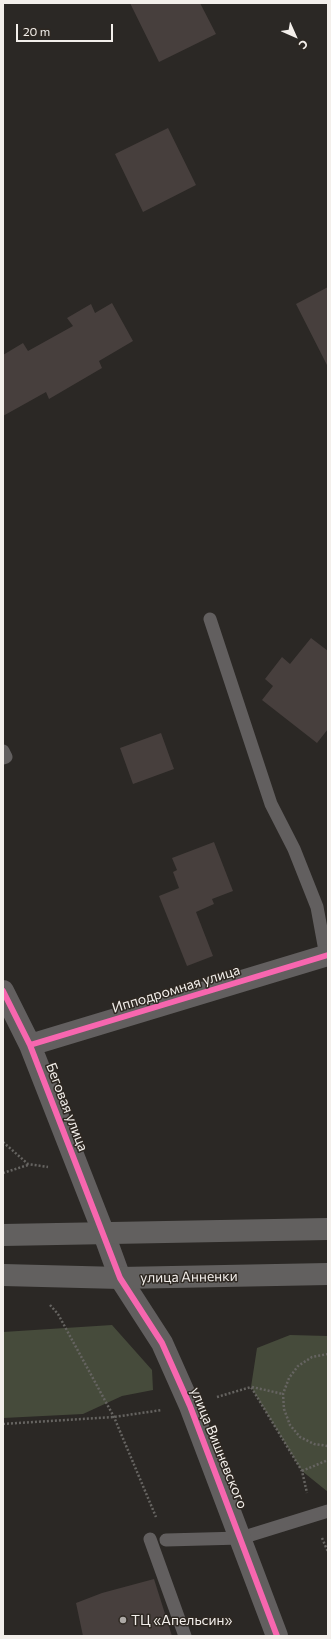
<!DOCTYPE html>
<meta charset="utf-8">
<style>
body{margin:0}
#map{position:relative;width:331px;height:1639px;overflow:hidden;background:#2b2825;font-family:Commissioner,sans-serif}
canvas{display:block}
.frame{position:absolute;inset:0;border:4px solid #f3efeb;pointer-events:none}
.north{position:absolute;left:275px;top:16px;width:40px;height:40px;-webkit-text-stroke:3px #2e2822;paint-order:stroke;rotate:135deg;font-size:11px;font-weight:700;line-height:16px;text-align:center;color:#f3efeb}
.north::after{content:'';display:block;margin:auto;width:14px;height:18px;background:#f3efeb;clip-path:polygon(50% 0,100% 100%,50% 72%,0 100%)}
.scale{position:absolute;left:16px;top:24px;width:97px;height:18px;box-sizing:border-box;border:2px solid #f3efeb;border-top:0;padding-left:5px;font-size:12px;line-height:14px;white-space:nowrap;color:#f3efeb;-webkit-text-stroke:3px #2e2822;paint-order:stroke}
</style>
<div id="map">
<canvas width="331" height="1639"></canvas>
<div class="frame"></div>
<div class="north">С</div>
<div class="scale">20 m</div>
</div>
<script>
const g = document.querySelector('canvas').getContext('2d');
g.lineJoin = 'round';
function fillPath(path, color) {
  g.fillStyle = color;
  g.fill(path, 'evenodd');
}
function shape(rows) {
  const path = new Path2D();
  for (const r of rows) {
    path.moveTo(r[0], r[1]);
    for (let i = 2; i < r.length; i += 2) path.lineTo(r[i], r[i + 1]);
  }
  return path;
}
function stroke(path, color, width, dash) {
  g.strokeStyle = color;
  g.lineWidth = width;
  g.lineCap = dash ? 'butt' : 'round';
  g.setLineDash(dash || []);
  g.stroke(path);
}
function drawText(font, color, halo, rows, align = 'center') {
  g.font = font + ' Commissioner,sans-serif';
  g.lineWidth = 3;
  g.setLineDash([]);
  g.textBaseline = 'middle';
  g.strokeStyle = halo;
  g.fillStyle = color;
  for (const [text, x, y, turn = 0] of rows) {
    g.save();
    g.translate(x, y);
    g.rotate((+turn || 0) * Math.PI / 180);
    g.textAlign = isNaN(turn) ? turn : align;
    if (halo) g.strokeText(text, 0, 0);
    g.fillText(text, 0, 0);
    g.restore();
  }
}
const green = shape([
 [112,1325,152,1370,153,1390,122,1396,83,1414,3,1418,3,1332],
 [290,1335,328,1336,328,1492,302,1471,251,1387,257,1348]
]);
const building = shape([
 [130,3,200,3,216,34,159,62],
 [168,128,196,185,143,212,115,154],
 [328,287,328,367,296,304],
 [112,303,133,341,99,361,102,368,49,399,46,392,3,416,3,355,23,343,28,351,73,326,67,318,91,304,95,313],
 [311,638,328,651,328,729,317,743,262,700,273,686,265,679,282,657,290,664],
 [161,733,174,769,133,784,120,748],
 [214,842,233,891,212,899,214,904,196,912,213,956,187,966,159,896,179,888,173,872,177,870,172,858],
 [154,1579,172,1636,83,1636,76,1603,102,1593]
]);
const path = shape([
 [3,1142,28,1164,48,1167],
 [3,1173,28,1165],
 [50,1305,58,1314,114,1417,156,1517],
 [328,1354,312,1357,298,1366,289,1378,283,1394,284,1409,290,1425,300,1437,314,1444,328,1446],
 [252,1387,283,1394],
 [217,1397,251,1387,302,1471,307,1493],
 [3,1424,114,1417,162,1410],
 [302,1471,328,1460],
 [322,1538,328,1552]
]);
const service = shape([
 [210,619,271,804,294,849,317,907,326,956],
 [3,751,6,757,3,758],
 [150,1539,185,1636],
 [166,1540,241,1538,328,1511]
]);
const minor = shape([
 [3,991,30,1045,104,1234],
 [30,1045,328,955]
]);
const tertiary = shape([
 [104,1234,120,1278,162,1343,190,1406,277,1636]
]);
const primary = shape([
 [3,1235,328,1229],
 [3,1275,120,1278,328,1274]
]);
const cycleway = shape([
 [3,991,30,1045,120,1278,162,1343,190,1406,277,1636],
 [30,1045,328,955]
]);
const markers = [
 [123,1620,4,"#ada9a6"]
];
const streetNames = [
 ["Ипподромная улица",176,989,-17],
 ["Беговая улица",67,1107,69],
 ["улица Анненки",189,1277,-1],
 ["улица Вишневского",219,1448,68]
];
const poiNames = [
 ["ТЦ «Апельсин»",131,1620]
];
fillPath(green, '#464b3b');
fillPath(building, '#473f3d');
stroke(path, '#666461', 2.5, [2, 2]);
stroke(service, '#625f5f', 13);
stroke(minor, '#625f5f', 22);
stroke(tertiary, '#625f5f', 22);
stroke(primary, '#62605f', 22);
stroke(cycleway, '#f766af', 6);
for (const [x, y, r, color] of markers) {
  const dot = new Path2D();
  dot.arc(x, y, r, 0, 2 * Math.PI);
  g.fillStyle = color;
  g.fill(dot);
  stroke(dot, '#2e2822', 1.5);
}
drawText('14px', '#f3efeb', '#2e2822', streetNames);
drawText('14px', '#f3efeb', '#2e2822', poiNames, 'left');
</script>
